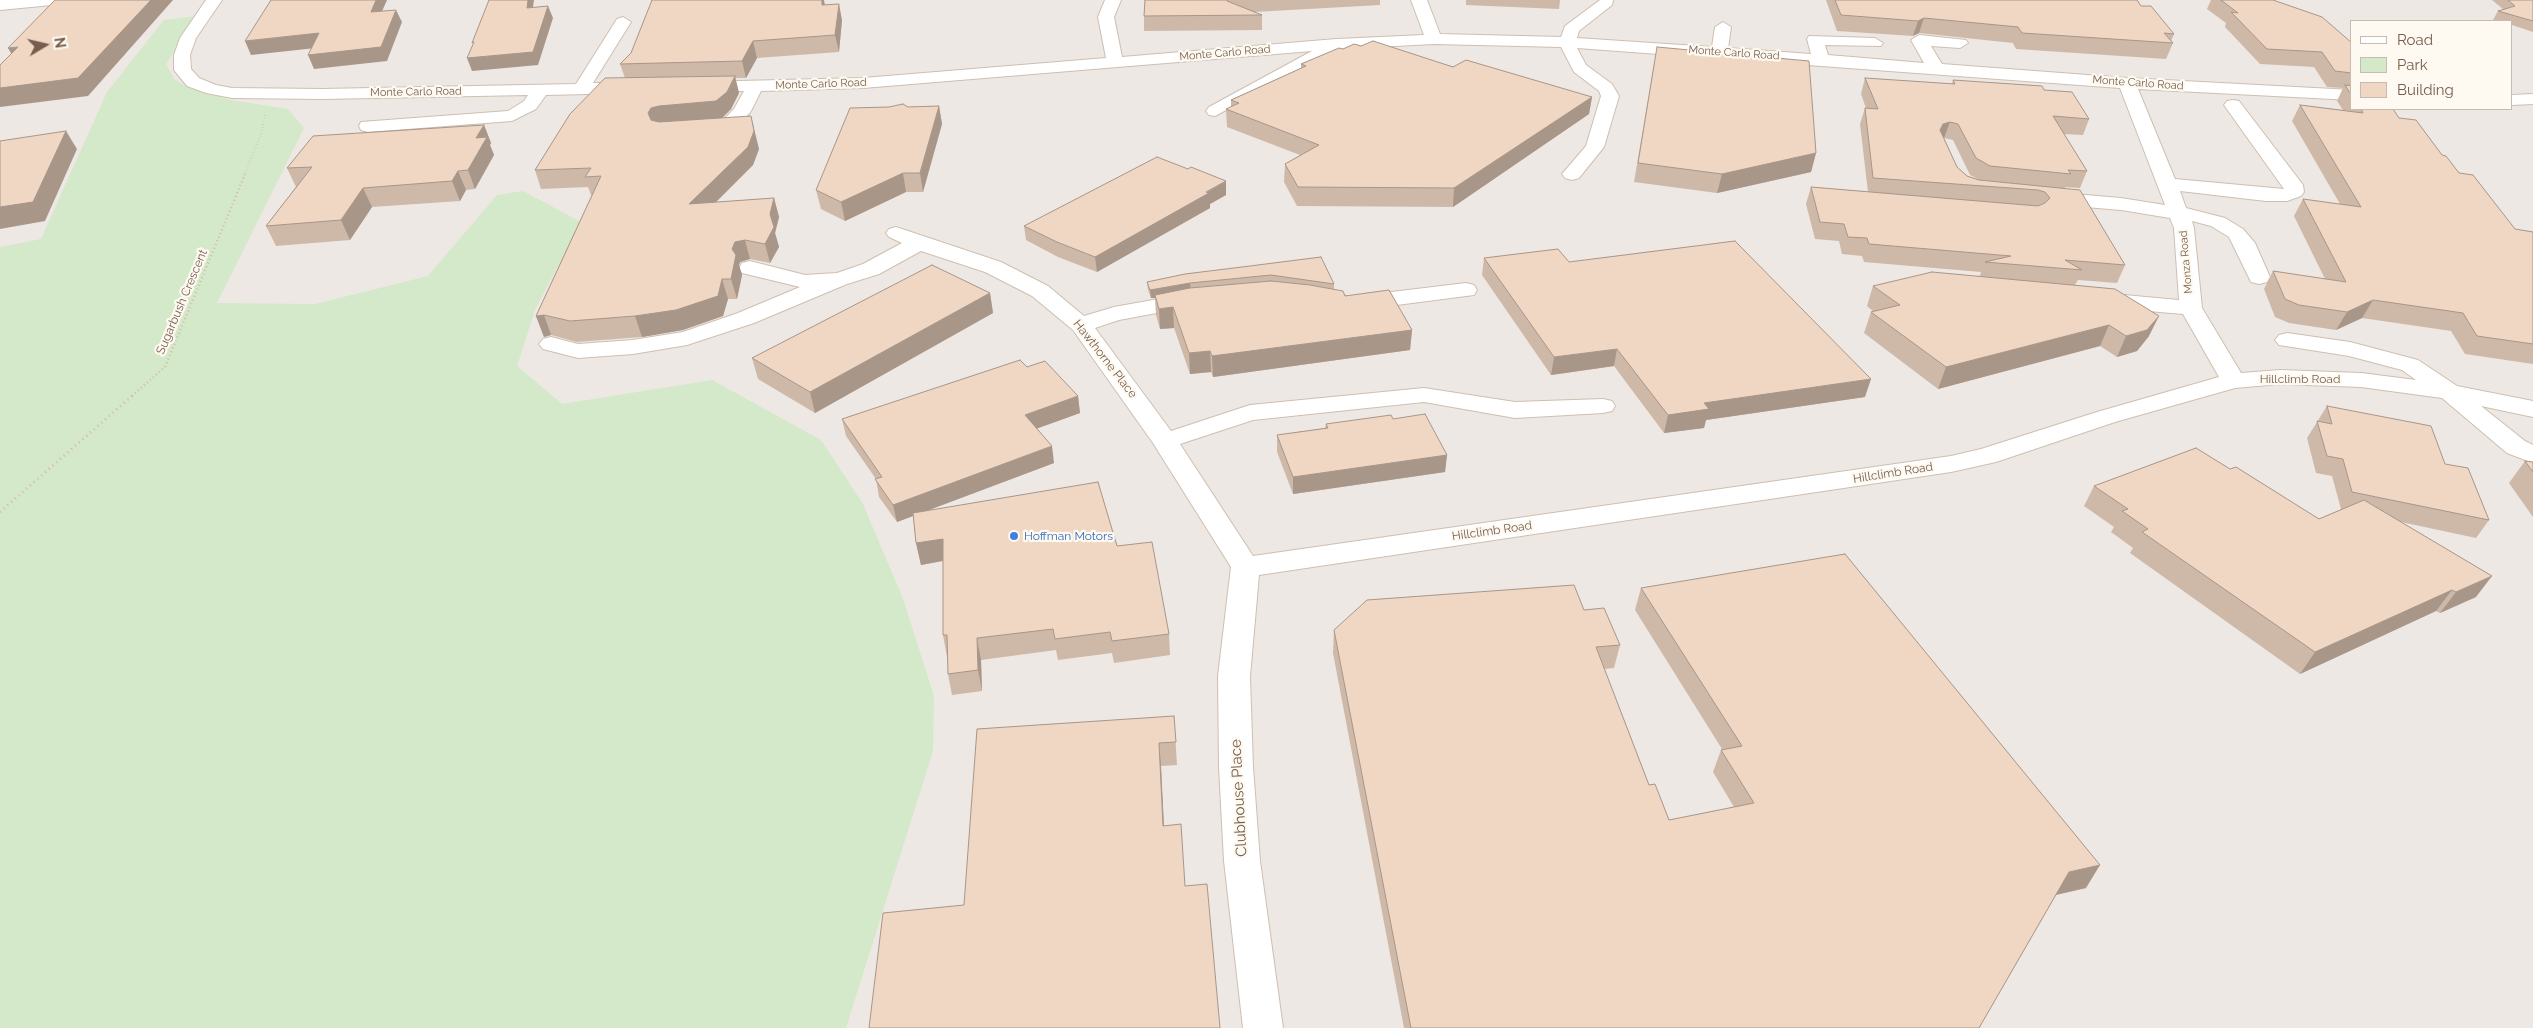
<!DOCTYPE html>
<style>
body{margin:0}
#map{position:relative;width:2533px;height:1028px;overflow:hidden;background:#fcf6eb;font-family:Raleway,sans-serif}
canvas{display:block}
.legend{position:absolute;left:2350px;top:20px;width:162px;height:90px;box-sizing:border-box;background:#fefaf1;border:1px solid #c8bcb0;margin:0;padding:6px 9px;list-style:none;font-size:15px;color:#765e4e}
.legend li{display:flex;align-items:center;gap:10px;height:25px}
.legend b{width:25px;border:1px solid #c8bcb0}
.north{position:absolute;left:20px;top:20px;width:50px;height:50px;-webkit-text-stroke:4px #fefaf1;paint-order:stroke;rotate:81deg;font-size:14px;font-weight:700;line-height:20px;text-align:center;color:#765e4e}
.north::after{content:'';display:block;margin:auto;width:18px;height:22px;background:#765e4e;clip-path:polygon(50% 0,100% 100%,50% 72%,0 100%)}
</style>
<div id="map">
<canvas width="2533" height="1028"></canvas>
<ul class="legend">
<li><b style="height:6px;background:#fff"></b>Road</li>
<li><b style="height:14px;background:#d4e9c9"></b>Park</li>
<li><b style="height:14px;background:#f0d7c4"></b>Building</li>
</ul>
<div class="north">N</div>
</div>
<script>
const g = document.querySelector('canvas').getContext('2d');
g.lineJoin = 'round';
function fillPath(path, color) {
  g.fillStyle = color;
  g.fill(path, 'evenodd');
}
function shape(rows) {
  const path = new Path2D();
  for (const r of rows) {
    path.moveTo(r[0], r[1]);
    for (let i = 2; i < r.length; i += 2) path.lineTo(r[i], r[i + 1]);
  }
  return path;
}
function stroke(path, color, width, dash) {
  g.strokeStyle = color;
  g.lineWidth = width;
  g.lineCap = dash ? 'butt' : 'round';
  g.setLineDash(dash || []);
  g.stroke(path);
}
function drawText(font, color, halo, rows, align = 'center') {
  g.font = font + ' Raleway,sans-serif';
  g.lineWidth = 4.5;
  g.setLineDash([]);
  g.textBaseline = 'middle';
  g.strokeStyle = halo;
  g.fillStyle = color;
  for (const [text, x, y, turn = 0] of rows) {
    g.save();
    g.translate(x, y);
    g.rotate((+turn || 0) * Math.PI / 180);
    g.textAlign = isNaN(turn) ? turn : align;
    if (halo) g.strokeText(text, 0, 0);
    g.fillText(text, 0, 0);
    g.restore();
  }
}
const industrial = shape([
 [0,0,2533,0,2533,1028,0,1028],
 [2352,21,2512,21,2512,109,2352,109]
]);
const green = shape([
 [197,16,166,64,174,79,189,88,231,100,288,109,304,128,217,303,315,304,428,276,497,195,523,191,581,222,535,310,517,366,562,404,712,380,821,440,863,504,903,599,934,696,933,751,846,1028,0,1028,0,247,41,239,107,92,164,20]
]);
const pathFar2 = shape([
 [244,175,261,135,265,115]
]);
const pathFar1 = shape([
 [132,396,165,367,245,174]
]);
const path = shape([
 [0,512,133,395]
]);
const minor = shape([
 [0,0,60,0,52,5,0,10,0,0],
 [206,0,222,0,196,38,190,55,191,69,199,78,216,85,232,88,322,89,576,84,617,19,623,17,631,22,593,83,631,83,637,84,640,88,637,92,631,93,546,95,536,109,512,121,368,132,361,130,359,126,361,122,508,111,524,101,528,95,322,99,232,98,206,93,187,86,174,70,174,55,180,38,206,0],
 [1105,0,1121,0,1114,17,1122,57,1336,39,1424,35,1411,0,1427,0,1440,34,1561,37,1565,26,1600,0,1613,0,1612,5,1579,31,1577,38,1712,47,1715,27,1723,22,1731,27,1728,48,1811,54,1807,39,1809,36,1875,38,1883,43,1881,46,1825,45,1828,55,1924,63,1911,40,1919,35,1966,40,1968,43,1960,48,1931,46,1942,64,2127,78,2352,90,2352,100,2138,89,2175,179,2284,189,2224,105,2227,101,2233,100,2239,101,2303,185,2304,192,2301,196,2287,201,2266,201,2180,191,2186,208,2225,218,2243,229,2255,243,2270,277,2267,282,2259,284,2251,282,2229,237,2211,226,2192,221,2194,228,2202,308,2241,373,2280,370,2361,373,2416,380,2402,370,2349,356,2279,345,2275,340,2279,335,2287,333,2350,342,2418,360,2457,386,2533,401,2533,417,2481,406,2525,441,2533,445,2533,463,2507,453,2442,398,2361,387,2280,384,2235,388,2115,422,1996,462,1951,472,1259,575,1250,676,1253,767,1260,861,1283,1028,1243,1028,1224,861,1219,767,1218,676,1231,567,1153,443,1073,330,1032,296,985,272,921,251,879,274,847,284,754,323,687,345,633,354,578,358,543,349,539,344,543,339,551,337,578,344,633,340,683,332,738,313,800,287,742,273,739,268,742,263,750,261,805,275,837,273,863,264,902,243,889,237,886,233,889,229,896,227,1001,262,1048,286,1084,316,1114,307,1192,293,1200,295,1203,300,1200,305,1119,320,1095,328,1171,431,1250,405,1424,388,1515,402,1603,399,1612,401,1615,406,1612,411,1603,413,1515,418,1424,402,1253,420,1180,444,1253,556,1951,456,1981,449,2097,412,2219,377,2183,314,2102,307,2094,305,2091,300,2094,295,2102,293,2179,300,2174,228,2170,218,2121,210,2050,204,2043,202,2040,198,2043,194,2050,192,2121,198,2165,205,2120,88,1577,48,1586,65,1612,84,1619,96,1604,147,1579,178,1572,180,1565,178,1562,174,1586,146,1601,96,1599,91,1574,72,1561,47,1434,44,1338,49,1215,116,1209,115,1206,111,1209,107,1312,51,863,88,761,91,751,111,736,129,704,135,697,133,695,129,697,125,723,120,734,109,744,91,693,91,690,87,693,83,699,82,863,78,1106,58,1098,17,1105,0],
 [2533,94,2533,104,2512,105,2512,95,2533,94],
 [1466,283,1474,285,1477,290,1474,295,1358,310,1350,308,1347,303,1350,298,1358,296,1466,283]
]);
const wall = shape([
 [1145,0,1380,0,1380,5,1254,12,1262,15,1262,30,1144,31,1144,16],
 [1466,0,1560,0,1559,9,1466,5],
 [1826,0,2137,0,2141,6,2174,34,2171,41,2173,43,2166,59,2016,49,2013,43,1919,33,1913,36,1837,31],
 [2211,0,2273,0,2352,43,2352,109,2393,109,2399,118,2442,155,2515,229,2533,232,2533,364,2465,354,2451,331,2362,318,2336,330,2289,323,2275,317,2264,289,2273,271,2325,279,2294,216,2303,199,2340,204,2292,121,2300,105,2343,110,2337,101,2343,88,2327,87,2314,67,2260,64,2225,27,2226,23,2207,9],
 [2492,0,2533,0,2533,32,2512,25,2512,21,2498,21,2493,20,2498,11,2503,9],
 [825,5,842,20,839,52,757,58,746,78,735,78,739,93,731,109,722,118,759,149,753,165,716,202,774,198,779,217,775,233,779,247,770,263,750,259,740,262,739,265,742,275,737,299,728,299,723,316,683,330,642,337,577,342,551,335,544,337,536,316,592,195,591,195,588,187,541,189,535,170,625,78,620,64],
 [1361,46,1592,97,1589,114,1453,207,1297,206,1284,182,1285,164,1300,155,1227,127,1226,109,1231,107,1231,100,1301,68,1301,64,1343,49],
 [1654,64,1816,153,1811,172,1717,193,1634,182],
 [1865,78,1952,84,1953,80,2044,90,2089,119,2083,135,2064,134,2087,171,2080,188,2065,187,2065,188,2125,265,2117,283,2078,280,2075,285,2149,336,2137,351,2117,357,2100,346,1938,389,1864,333,1871,312,1874,312,1867,306,1873,286,1980,276,1981,272,1864,262,1862,256,1842,254,1839,241,1815,239,1806,204,1811,187,1868,192,1860,124,1865,108,1866,108,1861,94],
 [1944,138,1953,140,1970,175,1978,179,1967,176,1957,167],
 [939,106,942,124,923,192,906,192,845,221,821,209,816,190,908,107],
 [484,125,491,143,490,145,494,155,475,189,466,190,460,201,372,207,350,240,276,246,266,226,296,187,287,168],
 [1226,195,1210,204,1210,208,1097,272,1058,257,1026,240,1024,226],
 [1484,258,1569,262,1865,397,1706,420,1704,428,1664,433,1614,366,1551,375,1482,275],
 [1250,266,1334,284,1334,289,1412,330,1410,350,1213,377,1211,372,1190,374,1174,328,1160,329,1156,315,1155,298,1151,298,1148,290,1147,282],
 [990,293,993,313,815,413,758,379,752,358],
 [1027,367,1078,396,1080,413,1036,429,1054,463,929,510,1117,546,1169,634,1170,655,1114,663,1112,653,1058,660,1056,650,981,660,982,691,952,695,948,674,948,657,947,657,943,635,943,561,921,565,916,543,913,516,897,522,879,497,876,479,846,436,842,419],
 [2327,406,2445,464,2489,520,2476,538,2401,522,2476,597,2440,613,2436,611,2300,674,2130,553,2133,548,2111,532,2114,527,2084,506,2094,486,2230,469,2319,519,2342,509,2341,509,2332,476,2316,473,2307,438],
 [1393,419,1447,455,1445,472,1293,494,1277,452,1277,435,1325,428,1326,424],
 [2525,461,2533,462,2533,517,2509,483],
 [1641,588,2086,888,2056,895,1979,1028,1404,1028,1333,653,1334,630,1584,610,1620,645,1614,668,1604,669,1649,785,1669,820,1734,807,1713,772,1721,750,1722,749,1635,610],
 [1174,716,1177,765,1161,766,1164,826,1185,886,964,905]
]);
const shadedWall = shape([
 [151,0,173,0,88,96,0,107,0,88],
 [376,0,387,0,376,25,371,12],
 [528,0,534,0,531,20,527,8],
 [822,0,824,0,826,12,822,5],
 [839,4,842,20,839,52,835,35],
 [548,6,553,18,538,65,472,71,467,58],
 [396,10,402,22,387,61,314,69,308,55],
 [1924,18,1919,33,1913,36,1918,21],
 [319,33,325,47,251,55,245,41],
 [753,41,757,58,746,78,742,61],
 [18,47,18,65,8,48],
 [735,76,739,93,731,109,721,119,653,131,648,113,651,108],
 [1592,97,1589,114,1453,207,1454,188],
 [939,106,942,124,923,192,920,173],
 [751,116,759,149,753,165,695,223,689,204],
 [1950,122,1944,138,1937,140,1940,130,1943,124],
 [484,125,491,143,490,145,494,155,475,189,468,170,476,138],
 [66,131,77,149,45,221,0,229,0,207],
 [1816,153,1811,172,1717,193,1722,174],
 [458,171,466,190,460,201,452,181],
 [903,173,906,192,845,221,841,202],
 [1226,181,1226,195,1210,204,1210,208,1097,272,1095,257],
 [363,188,372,207,350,240,341,220],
 [774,198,779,217,775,233,779,247,770,263,765,244,770,214],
 [745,240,750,259,740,262,739,265,742,275,737,299,731,279,732,249,735,242],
 [722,279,728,299,723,316,683,330,642,337,635,316],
 [1190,283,1191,291,1155,295,1155,298,1151,298,1150,290],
 [990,293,993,313,815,413,810,392],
 [2373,300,2362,318,2336,330,2347,312],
 [1173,307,1174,328,1160,329,1159,309],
 [544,315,551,335,544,337,536,316],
 [2159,316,2149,336,2137,351,2117,357,2126,336],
 [2109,325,2100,346,1938,389,1946,367],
 [1412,330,1410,350,1213,377,1212,356],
 [1617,349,1614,366,1551,375,1554,357],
 [1210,351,1211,372,1190,374,1189,353],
 [1871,379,1865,397,1706,420,1704,428,1664,433,1668,415,1704,403],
 [1078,396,1080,413,1027,432,1025,415],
 [1052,446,1054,463,897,522,893,505],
 [1447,455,1445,472,1293,494,1293,477],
 [943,539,947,560,921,565,916,543],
 [2492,576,2476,597,2440,613,2456,592],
 [2452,590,2436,611,2300,674,2315,652],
 [977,638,981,660,982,691,978,670],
 [1159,743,1161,766,1165,849,1163,826],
 [2100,865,2086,888,2055,895,2069,872]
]);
const building = shape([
 [55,0,151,0,78,78,0,88,0,65,18,47,8,48,55,0],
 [271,0,376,0,371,12,396,10,381,47,308,55,319,33,245,41,271,0],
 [489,0,528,0,527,8,548,6,533,52,467,58,474,42,472,43,489,0],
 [652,0,822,0,822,5,839,4,835,35,753,41,742,61,620,64,631,53,652,0],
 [1145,0,1227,0,1227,1,1262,15,1144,16,1145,0],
 [1835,0,2137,0,2141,6,2151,6,2174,34,2164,33,2173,43,2022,33,2018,27,1924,18,1918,21,1841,15,1835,0],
 [2221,0,2273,0,2322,17,2352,43,2352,73,2335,71,2322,52,2267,49,2231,12,2238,13,2221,0],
 [2508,0,2533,0,2533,21,2498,11,2515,6,2508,0],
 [1373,41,1453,67,1466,60,1592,97,1454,188,1298,187,1285,164,1319,145,1226,109,1239,103,1231,100,1306,66,1301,64,1339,48,1343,49,1354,44,1361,46,1373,41],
 [1657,47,1809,61,1816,153,1722,174,1638,163,1657,47],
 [735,76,727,92,716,101,659,106,651,108,648,113,651,120,659,122,751,116,754,131,748,147,689,204,774,198,770,214,774,227,765,244,745,240,735,242,732,249,736,255,731,279,722,279,718,296,676,310,635,316,570,321,544,315,536,316,601,176,585,177,591,168,535,170,570,114,605,78,735,76],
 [1865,78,1955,84,1953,80,2042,86,2044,90,2072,92,2089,119,2053,116,2087,171,2068,170,2071,174,1990,166,1976,158,1958,124,1950,122,1943,124,1940,130,1957,167,1967,176,1979,180,2080,190,2125,265,2065,260,2082,270,1985,262,2011,256,1869,244,1867,238,1848,237,1844,224,1820,222,1811,187,2038,206,2045,203,2050,198,2045,192,2038,190,1873,178,1865,108,1878,109,1865,78],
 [2345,85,2352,86,2352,96,2345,85],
 [903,104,908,107,939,106,920,173,903,173,841,202,816,190,850,108,889,107,903,104],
 [2300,105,2363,113,2361,109,2393,109,2399,118,2416,120,2442,155,2446,156,2459,173,2473,175,2515,229,2533,232,2533,344,2477,336,2463,313,2373,300,2347,312,2299,305,2285,299,2273,271,2346,282,2303,199,2361,207,2300,105],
 [484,125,476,138,487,137,468,170,458,171,452,181,363,188,341,220,266,226,312,167,287,168,313,136,484,125],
 [66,131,33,202,0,207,0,141,66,131],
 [1157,157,1188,169,1191,167,1226,181,1206,192,1209,193,1095,257,1057,242,1024,226,1157,157],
 [1735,241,1871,379,1704,403,1709,409,1668,415,1617,349,1554,357,1484,258,1558,249,1569,262,1735,241],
 [1321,257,1334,284,1271,275,1190,283,1150,290,1147,282,1185,274,1250,266,1321,257],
 [932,265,990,293,810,392,752,358,932,265],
 [1932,272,2115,289,2159,316,2147,330,2126,336,2109,325,1946,367,1871,312,1900,305,1873,286,1932,272],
 [1271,281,1310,285,1343,291,1345,296,1389,290,1412,330,1212,356,1210,351,1189,353,1173,307,1159,309,1155,295,1190,288,1271,281],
 [1020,360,1027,367,1045,361,1078,396,1025,415,1052,446,893,505,875,479,882,477,842,419,1020,360],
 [2327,406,2431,426,2445,464,2468,468,2489,520,2352,492,2343,459,2327,456,2317,421,2332,424,2327,406],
 [1425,414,1447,455,1293,477,1277,435,1328,428,1326,424,1391,415,1393,419,1425,414],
 [2196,448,2230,469,2236,467,2319,519,2364,500,2492,576,2456,592,2452,590,2315,652,2142,532,2148,529,2122,511,2128,509,2094,486,2196,448],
 [2525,461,2533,462,2533,472,2525,461],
 [1098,482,1117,546,1152,542,1169,634,1112,641,1110,632,1055,639,1053,629,977,638,978,670,948,674,947,635,943,635,943,539,916,543,913,513,1098,482],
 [1845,554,2100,865,2069,872,1979,1028,1411,1028,1334,630,1367,600,1574,585,1584,610,1604,608,1620,645,1596,647,1649,785,1655,784,1669,820,1754,803,1721,750,1742,746,1641,588,1845,554],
 [1174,716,1176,742,1159,743,1163,826,1181,824,1185,886,1207,884,1220,1028,869,1028,883,913,964,905,977,729,1174,716]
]);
const markers = [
 [1014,536,5,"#3f7fe0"]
];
const farStreetnames = [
 ["Monte Carlo Road",1225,53,-5],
 ["Monte Carlo Road",1734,53,4],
 ["Monte Carlo Road",2138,83,4],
 ["Monte Carlo Road",821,84,-2],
 ["Monte Carlo Road",416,92,-1],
 ["Monza Road",2186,262,-95]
];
const streetNames = [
 ["Sugarbush Crescent",182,302,-67],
 ["Hawthorne Place",1105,359,52],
 ["Hillclimb Road",2300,379],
 ["Hillclimb Road",1893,473,-9],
 ["Hillclimb Road",1492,531,-8]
];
const shopNames = [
 ["Hoffman Motors",1024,536]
];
const nearStreetnames = [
 ["Clubhouse Place",1239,798,-93]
];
fillPath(industrial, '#ede8e3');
fillPath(green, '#d4e9c9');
stroke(minor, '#cebfb0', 2);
stroke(pathFar2, '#d5bba6', 2, [0.5, 2.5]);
stroke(pathFar1, '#d5bba6', 2.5, [1, 3]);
stroke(path, '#d5bba6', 3, [1, 4]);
fillPath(minor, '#fff');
fillPath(wall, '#ceb9a9');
fillPath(shadedWall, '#a89689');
fillPath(building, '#f0d7c4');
stroke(building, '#a89689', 1);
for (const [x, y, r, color] of markers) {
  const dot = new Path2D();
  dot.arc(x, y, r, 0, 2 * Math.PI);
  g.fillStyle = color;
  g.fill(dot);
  stroke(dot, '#fefaf1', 2);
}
drawText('11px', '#765e4e', '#fefaf1', farStreetnames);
drawText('12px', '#765e4e', '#fefaf1', streetNames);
drawText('12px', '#366cbe', '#fefaf1', shopNames, 'left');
drawText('15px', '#765e4e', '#fefaf1', nearStreetnames);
</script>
